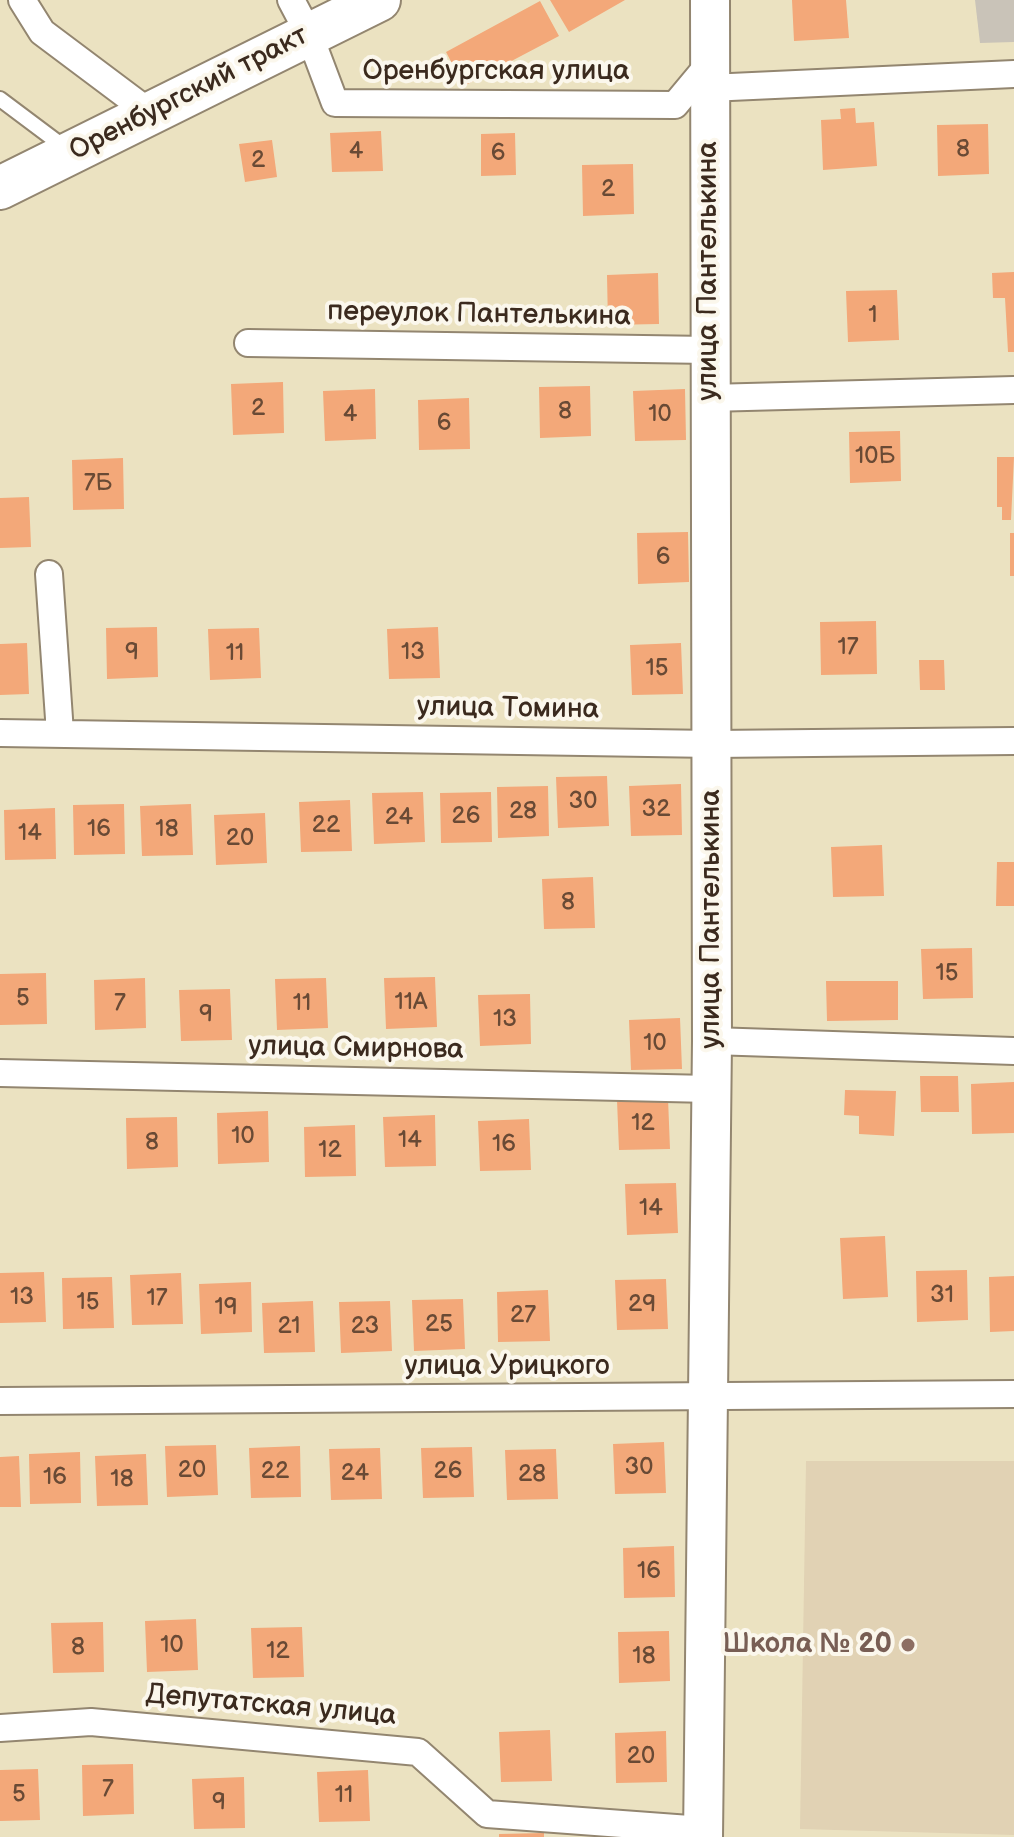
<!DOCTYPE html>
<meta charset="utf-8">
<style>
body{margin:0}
canvas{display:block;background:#ebe2c1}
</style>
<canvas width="1014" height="1837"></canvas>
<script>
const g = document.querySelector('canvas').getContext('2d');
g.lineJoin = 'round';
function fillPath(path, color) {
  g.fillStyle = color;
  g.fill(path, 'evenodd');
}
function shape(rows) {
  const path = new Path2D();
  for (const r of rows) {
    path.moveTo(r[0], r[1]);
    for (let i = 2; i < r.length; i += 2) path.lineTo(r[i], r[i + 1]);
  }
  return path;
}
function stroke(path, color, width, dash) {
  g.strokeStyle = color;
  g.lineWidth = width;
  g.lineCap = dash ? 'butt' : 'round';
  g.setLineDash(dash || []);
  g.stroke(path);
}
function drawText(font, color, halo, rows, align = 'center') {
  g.font = font + ' "Balsamiq Sans",sans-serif';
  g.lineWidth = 8;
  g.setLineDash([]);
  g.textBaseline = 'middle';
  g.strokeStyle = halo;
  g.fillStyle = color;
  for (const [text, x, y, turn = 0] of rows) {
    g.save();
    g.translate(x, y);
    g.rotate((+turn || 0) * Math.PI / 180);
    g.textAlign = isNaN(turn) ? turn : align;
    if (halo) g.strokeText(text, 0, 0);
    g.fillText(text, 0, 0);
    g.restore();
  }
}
const built = shape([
 [806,1461,1014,1461,1014,1835,800,1829]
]);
const industrial = shape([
 [975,0,1014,0,1014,42,980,43]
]);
const building = shape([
 [550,0,625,0,569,32],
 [792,0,846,0,849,38,794,41],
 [540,1,559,36,464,86,446,52],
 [855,108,856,123,874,122,877,166,823,170,821,120,841,119,840,109],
 [988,124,989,174,938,176,937,125],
 [381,131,383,171,332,172,330,133],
 [515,133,516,175,481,176,481,134],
 [272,140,277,177,245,182,239,144],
 [633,164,634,214,583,216,582,165],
 [1014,272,1014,352,1008,352,1005,298,993,298,992,273],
 [658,273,659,324,608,325,607,275],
 [897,290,899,340,848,342,846,291],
 [283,382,284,433,233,435,231,384],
 [590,386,591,436,540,438,539,387],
 [375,389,376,439,325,441,323,391],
 [685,389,686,440,635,441,633,391],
 [469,398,470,449,419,450,418,400],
 [900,431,901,481,850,483,849,432],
 [997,457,1014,457,1011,520,1002,520,1002,507,997,507],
 [123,458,124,509,73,510,72,460],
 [29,497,31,547,0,548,0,498],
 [688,532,689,582,638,584,637,533],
 [1010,533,1014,533,1014,576,1010,576],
 [876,621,877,674,821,675,820,622],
 [157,627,158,677,107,679,106,628],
 [438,627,440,678,389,679,387,629],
 [259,628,261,678,210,680,208,629],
 [27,643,29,694,0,695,0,644],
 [681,643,683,694,632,695,630,645],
 [919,660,944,660,945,690,920,690],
 [607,776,609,826,558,828,556,777],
 [681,784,682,835,631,836,629,786],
 [548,786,549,836,498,838,497,787],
 [423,792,425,842,374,844,372,793],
 [491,792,492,842,441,843,440,793],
 [350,800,352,851,301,852,299,802],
 [124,804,125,854,74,855,73,805],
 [191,804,193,855,142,856,140,806],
 [55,808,56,859,5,860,4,810],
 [265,813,267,863,216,865,214,815],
 [882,845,884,896,833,897,831,847],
 [997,862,1014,862,1014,906,996,906],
 [593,877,595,928,544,929,542,879],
 [972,948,973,998,923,999,921,949],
 [46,973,47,1024,0,1025,0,974],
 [435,977,437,1027,386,1029,384,978],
 [145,978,146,1028,95,1030,94,980],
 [326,978,328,1028,277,1030,275,979],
 [826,981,898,981,898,1020,827,1021],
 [230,989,232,1040,181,1041,179,990],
 [530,994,531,1044,480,1046,478,995],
 [680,1018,682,1069,631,1070,629,1020],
 [920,1076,958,1076,959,1112,921,1112],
 [1014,1082,1014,1133,972,1134,971,1084],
 [845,1090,896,1091,894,1136,859,1134,859,1116,844,1115],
 [668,1098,670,1149,619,1150,617,1100],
 [268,1111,269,1162,218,1164,217,1113],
 [435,1115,436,1166,385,1167,383,1117],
 [177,1117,178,1167,127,1169,126,1118],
 [529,1119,531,1170,480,1171,478,1121],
 [355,1125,356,1176,305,1177,304,1127],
 [676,1183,678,1233,627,1235,625,1184],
 [885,1236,888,1297,843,1299,840,1238],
 [967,1270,968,1320,917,1322,916,1271],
 [44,1272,46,1322,0,1323,0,1273],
 [181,1273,183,1324,132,1325,130,1275],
 [1014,1276,1014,1331,990,1332,989,1277],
 [112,1277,114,1328,63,1329,62,1278],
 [666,1279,668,1329,617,1330,615,1280],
 [251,1282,252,1332,201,1334,199,1284],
 [548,1290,550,1341,498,1342,497,1292],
 [463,1299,465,1349,414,1351,412,1300],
 [313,1301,315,1352,264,1353,262,1303],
 [390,1301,392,1351,341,1353,339,1302],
 [664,1442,666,1493,615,1494,613,1444],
 [216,1445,218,1495,167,1497,165,1446],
 [300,1446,301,1497,251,1498,249,1448],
 [472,1447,474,1497,423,1498,421,1448],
 [380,1448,382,1499,331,1500,329,1449],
 [556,1449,558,1499,507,1500,505,1450],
 [80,1452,81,1503,30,1504,29,1454],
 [146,1454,148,1505,97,1506,95,1456],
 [19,1456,21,1507,0,1507,0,1457],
 [674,1546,675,1597,624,1598,623,1548],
 [196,1619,198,1670,147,1672,145,1621],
 [103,1622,104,1672,53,1673,51,1623],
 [302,1627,304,1677,253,1678,251,1628],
 [669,1631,670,1681,619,1683,618,1632],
 [550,1730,552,1781,501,1782,499,1732],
 [666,1731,667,1782,616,1783,615,1733],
 [133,1764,134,1814,83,1816,82,1765],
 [38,1769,40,1820,0,1821,0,1770],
 [368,1770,370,1821,319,1822,317,1772],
 [244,1777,245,1828,194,1829,192,1779],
 [544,1833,544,1837,499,1837,499,1834]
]);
const service = shape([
 [0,99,68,150]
]);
const minor = shape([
 [22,0,42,32,150,113],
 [291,0,309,34,335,103,675,105,710,63],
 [709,88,1014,74],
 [248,343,709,350],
 [709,398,1014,390],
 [49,574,60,733],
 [0,733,713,744,1014,741],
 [712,1041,1014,1051],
 [0,1073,710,1089],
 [0,1401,1014,1394],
 [0,1728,91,1722,418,1752,487,1814,703,1830]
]);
const secondary = shape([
 [703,1837,712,1041,710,0]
]);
const primary = shape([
 [0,188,379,0]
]);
const markers = [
 [908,1645,8,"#8d6e63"]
];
const numberNames = [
 ["8",963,150],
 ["4",356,152],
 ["6",498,154],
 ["2",258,161],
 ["2",608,190],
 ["1",873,316],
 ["2",258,409],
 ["8",565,412],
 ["4",350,415],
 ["10",660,415],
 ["6",444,424],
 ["10Б",875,457],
 ["7Б",98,484],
 ["6",663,558],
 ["17",848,648],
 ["9",132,653],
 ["13",413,653],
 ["11",235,654],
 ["15",657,669],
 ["30",583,802],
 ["32",656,810],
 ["28",523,812],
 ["26",466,817],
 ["24",399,818],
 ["22",326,826],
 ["16",99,830],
 ["18",167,830],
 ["14",30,834],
 ["20",240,839],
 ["8",568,903],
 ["15",947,974],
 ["5",23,999],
 ["11А",411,1003],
 ["7",120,1004],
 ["11",302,1004],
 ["9",206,1015],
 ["13",505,1020],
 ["10",655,1044],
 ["12",643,1124],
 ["10",243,1137],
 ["14",410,1141],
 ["8",152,1143],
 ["16",504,1145],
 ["12",330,1151],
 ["14",651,1209],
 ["31",942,1296],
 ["13",22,1298],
 ["17",157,1299],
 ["15",88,1303],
 ["29",642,1305],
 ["19",226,1308],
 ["27",523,1316],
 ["25",439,1325],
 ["21",289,1327],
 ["23",365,1327],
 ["30",639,1468],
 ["20",192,1471],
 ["22",275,1472],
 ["26",448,1472],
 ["24",355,1474],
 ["28",532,1475],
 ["16",55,1478],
 ["18",122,1480],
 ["16",649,1572],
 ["10",172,1646],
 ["8",78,1648],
 ["12",278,1652],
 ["18",644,1657],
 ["20",641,1757],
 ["7",108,1790],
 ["5",19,1795],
 ["11",344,1796],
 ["9",219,1803]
];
const streetNames = [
 ["Оренбургская улица",496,72],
 ["Оренбургский тракт",189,94,-27],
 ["улица Пантелькина",709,271,-90],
 ["переулок Пантелькина",479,315,1],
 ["улица Томина",508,709,1],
 ["улица Пантелькина",712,919,-90],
 ["улица Смирнова",356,1049,1],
 ["улица Урицкого",507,1367],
 ["Депутатская улица",271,1706,5]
];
const educationNames = [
 ["Школа № 20",892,1645]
];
fillPath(built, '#e1d2b4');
fillPath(industrial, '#c9c3b8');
fillPath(building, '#f3a879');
stroke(service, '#938670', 18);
stroke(minor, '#938670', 30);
stroke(secondary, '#938670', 42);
stroke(primary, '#938670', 46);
stroke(service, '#fff', 14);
stroke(minor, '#fff', 26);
stroke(secondary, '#fff', 38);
stroke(primary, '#fff', 42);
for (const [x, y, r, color] of markers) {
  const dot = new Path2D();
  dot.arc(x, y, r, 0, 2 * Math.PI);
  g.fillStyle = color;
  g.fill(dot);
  stroke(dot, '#fbf7ec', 3);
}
drawText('24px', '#694a35', null, numberNames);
drawText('28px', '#3b2a1e', '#fbf7ec', streetNames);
drawText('bold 28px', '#785e54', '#fbf7ec', educationNames, 'right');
</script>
